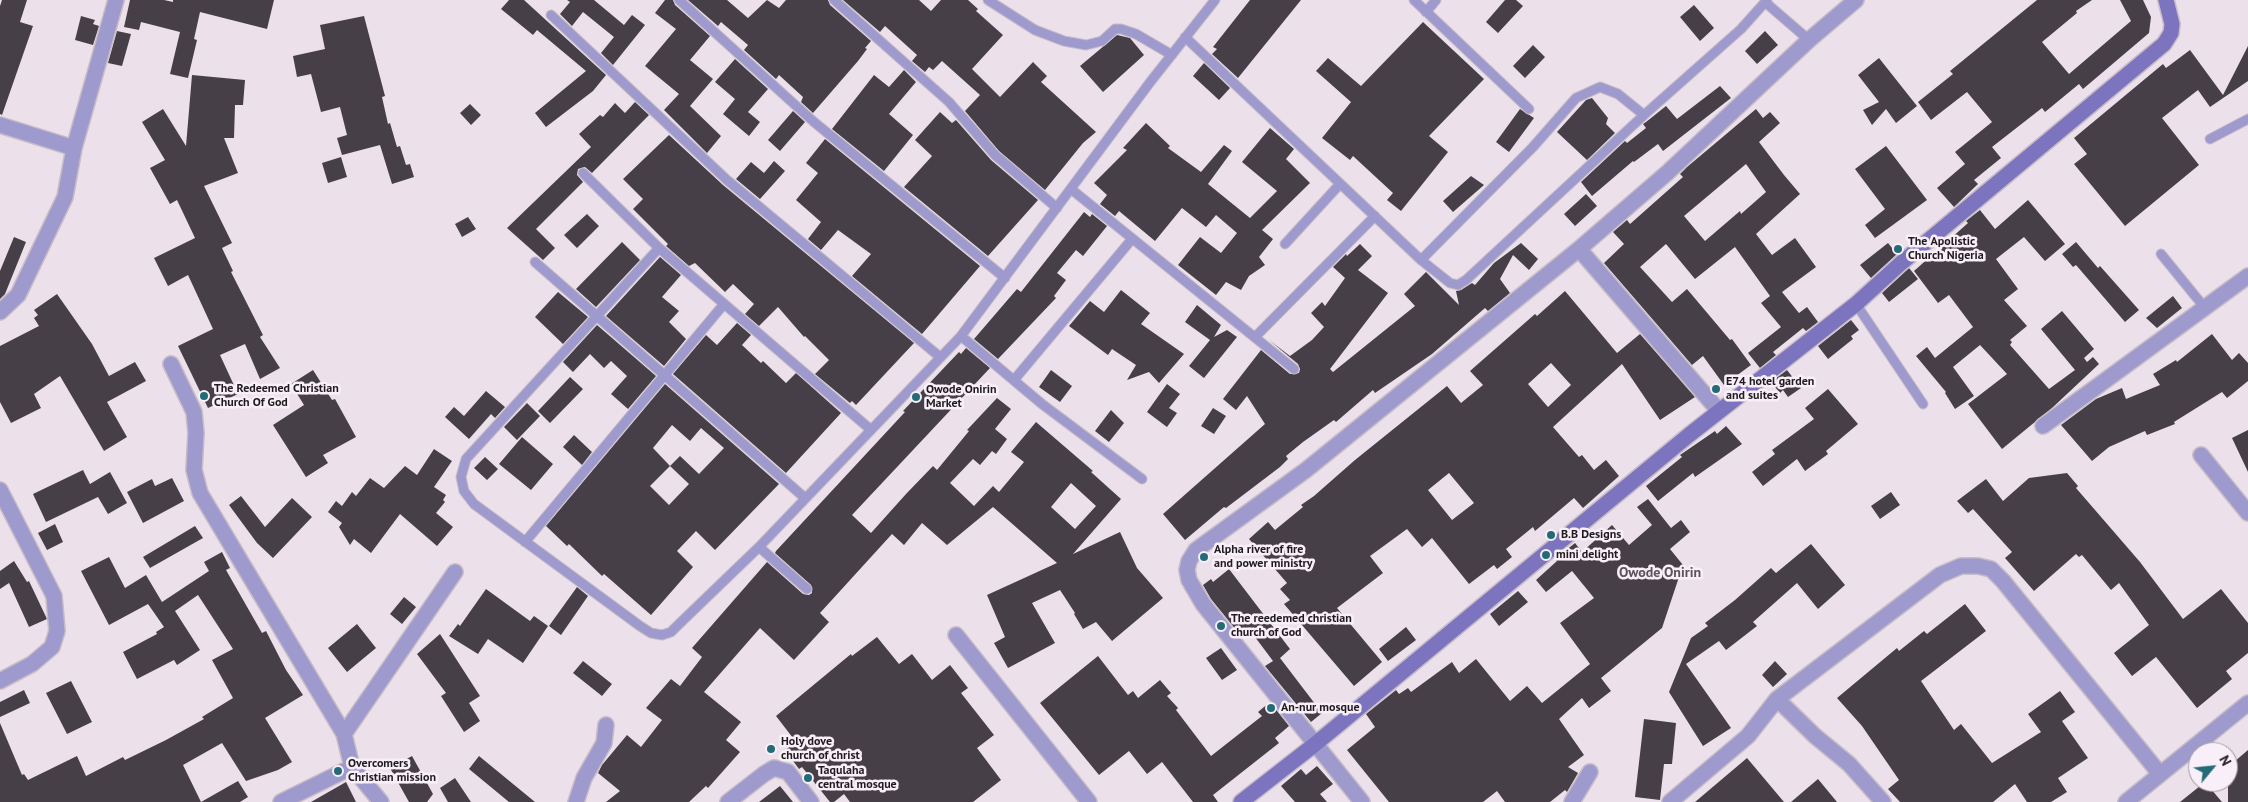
<!DOCTYPE html>
<style>
body{margin:0}
#map{position:relative;width:2248px;height:802px;overflow:hidden;background:#ece1eb;font-family:"PT Sans",sans-serif}
canvas{display:block}
.north{position:absolute;left:2188px;top:742px;width:50px;height:50px;box-sizing:border-box;background:#f9eff8;border:1px solid #a19aa1;border-radius:50%;rotate:62deg;font-size:14px;font-weight:700;line-height:20px;text-align:center;color:#1e1b1e}
.north::after{content:'';display:block;margin:auto;width:18px;height:22px;background:#246b78;clip-path:polygon(50% 0,100% 100%,50% 72%,0 100%)}
</style>
<div id="map">
<canvas width="2248" height="802"></canvas>
<div class="north">N</div>
</div>
<script>
const g = document.querySelector('canvas').getContext('2d');
g.lineJoin = 'round';
function fillPath(path, color) {
  g.fillStyle = color;
  g.fill(path, 'evenodd');
}
function shape(rows) {
  const path = new Path2D();
  for (const r of rows) {
    path.moveTo(r[0], r[1]);
    for (let i = 2; i < r.length; i += 2) path.lineTo(r[i], r[i + 1]);
  }
  return path;
}
function stroke(path, color, width, dash) {
  g.strokeStyle = color;
  g.lineWidth = width;
  g.lineCap = dash ? 'butt' : 'round';
  g.setLineDash(dash || []);
  g.stroke(path);
}
function drawText(font, color, halo, rows, align = 'center') {
  g.font = font + ' "PT Sans",sans-serif';
  g.lineWidth = 5;
  g.setLineDash([]);
  g.textBaseline = 'middle';
  g.strokeStyle = halo;
  g.fillStyle = color;
  for (const [text, x, y, turn = 0] of rows) {
    g.save();
    g.translate(x, y);
    g.rotate((+turn || 0) * Math.PI / 180);
    g.textAlign = isNaN(turn) ? turn : align;
    if (halo) g.strokeText(text, 0, 0);
    g.fillText(text, 0, 0);
    g.restore();
  }
}
const building = shape([
 [2,0,27,0,20,22,33,26,2,115,0,114,0,6],
 [130,0,164,0,173,2,173,0,274,0,267,29,200,12,194,39,197,40,188,78,170,74,180,32,141,22,139,30,124,27],
 [509,0,524,0,606,75,593,91,546,127,535,113,586,71,537,30,533,35,501,9],
 [567,0,594,0,624,25,632,15,645,25,613,65,601,53,614,37,583,12,572,26,560,14,570,2],
 [665,0,673,0,675,5,710,36,690,60,713,79,690,106,721,136,707,153,664,110,679,94,645,66,676,29,655,13],
 [688,0,727,0,748,18,767,0,779,8,786,0,828,0,830,5,871,41,865,48,867,49,858,61,813,113,801,102,803,97,779,75,776,79,744,50,748,45,721,22,718,26],
 [843,0,919,0,931,11,941,0,968,0,978,9,976,11,1003,35,972,69,1000,97,1033,62,1047,76,1041,82,1096,132,1083,143,1045,190,999,151,965,111,980,95,942,61,933,70,929,67,925,72,912,61,917,55,885,26,880,32],
 [1250,0,1301,0,1238,78,1212,54,1217,49,1213,47],
 [1505,0,1516,0,1523,6,1498,33,1486,22],
 [2037,0,2092,0,2076,11,2077,13,2042,42,2069,74,2131,21,2120,0,2143,0,2151,17,2149,33,2083,89,2079,84,2045,112,2042,108,1992,147,2001,158,1974,180,1978,184,1954,207,1937,188,1965,164,1955,152,1992,122,1967,92,1931,120,1918,102,1953,74,1950,71],
 [1694,5,1714,28,1700,41,1680,17],
 [81,16,95,20,93,24,99,26,93,45,75,40],
 [364,16,385,96,382,97,388,124,390,123,397,147,400,146,406,165,410,164,414,177,392,184,380,145,342,155,337,138,347,135,340,107,321,112,311,74,297,77,293,56,325,49,320,25],
 [1423,22,1484,79,1429,136,1448,152,1401,211,1387,200,1393,193,1353,156,1350,160,1322,138,1351,102,1316,71,1328,58,1361,86],
 [117,31,131,34,122,66,108,63],
 [1765,31,1778,45,1757,64,1745,51],
 [1117,35,1130,38,1144,55,1103,92,1080,66],
 [1533,45,1545,57,1525,78,1513,66],
 [2248,46,2248,81,2210,107,2198,90,2162,118,2199,165,2125,226,2074,164,2087,154,2074,138,2163,64,2166,68,2190,50,2223,95],
 [1879,58,1917,106,1896,123,1886,109,1872,125,1863,110,1879,102,1858,75],
 [735,59,768,89,748,112,760,122,749,136,723,114,735,99,715,82],
 [1204,63,1230,88,1219,100,1193,76],
 [904,70,916,82,889,114,913,135,884,171,832,129,874,75,889,87],
 [192,75,245,80,243,105,235,105,234,138,224,138,238,173,204,186,232,243,222,248,233,271,231,272,263,335,260,337,280,368,260,379,245,344,220,355,238,394,208,408,178,346,213,329,188,275,168,286,154,258,195,238,177,200,170,204,150,168,165,160,142,122,163,109,186,146],
 [1720,86,1731,98,1663,151,1658,144,1634,162,1633,161,1592,196,1581,182,1625,141,1627,143,1646,128,1643,124,1646,122,1666,106,1677,119],
 [1592,98,1608,118,1606,124,1615,133,1587,160,1557,132,1586,100],
 [635,102,649,115,592,173,585,167,578,169,577,175,583,182,536,229,555,248,543,260,507,228,591,147,579,134,600,115,603,117,615,103,625,113],
 [470,104,481,115,471,125,460,113],
 [1520,109,1534,118,1509,152,1496,142],
 [1756,109,1763,118,1770,112,1780,123,1759,142,1784,175,1800,194,1756,234,1772,255,1795,238,1816,267,1782,292,1799,313,1807,307,1818,322,1806,331,1803,328,1773,352,1776,355,1760,368,1748,353,1781,327,1761,303,1770,296,1735,247,1695,279,1666,244,1640,267,1672,302,1687,289,1730,340,1732,339,1751,365,1724,385,1703,356,1692,365,1604,263,1624,244,1613,232,1627,220,1630,224,1683,177,1680,174,1687,167],
 [1746,164,1766,192,1741,214,1740,211,1705,241,1684,216],
 [793,111,805,122,780,151,768,140],
 [940,112,952,123,956,120,991,160,1038,200,988,256,904,187,932,156,915,140],
 [1146,123,1170,146,1168,148,1201,172,1224,145,1232,151,1208,184,1250,218,1277,191,1242,162,1270,128,1294,149,1286,159,1310,183,1262,230,1273,239,1259,257,1265,265,1249,276,1241,290,1226,282,1216,295,1178,265,1200,237,1221,253,1237,233,1216,215,1206,227,1182,208,1155,241,1119,211,1115,216,1100,204,1107,195,1094,183,1127,150,1123,148],
 [669,135,723,185,914,343,856,405,852,401,850,403,815,374,829,360,805,336,804,337,778,307,759,326,745,314,754,304,733,284,725,292,695,263,689,266,666,246,668,244,633,209,643,199,623,179],
 [825,139,980,266,922,334,852,276,871,254,838,230,821,250,808,239,821,222,796,200,818,173,806,163],
 [1886,146,1927,200,1875,238,1865,225,1885,209,1855,169],
 [341,157,347,177,328,183,322,163],
 [774,161,785,171,760,199,736,179,751,162,764,173],
 [1471,176,1484,185,1453,212,1443,201],
 [1586,194,1597,206,1575,226,1564,214],
 [2028,200,2065,244,2045,261,2024,237,1996,259,2018,289,2004,300,2027,326,2010,340,2012,342,2010,345,2049,389,2075,370,2041,329,2062,311,2094,349,2084,358,2087,362,2093,357,2099,364,2052,408,2002,449,1968,404,2007,374,1980,345,1953,367,1974,396,1955,409,1945,393,1946,392,1916,356,1927,347,1935,358,1973,327,1949,295,1938,303,1914,271,1968,223,1966,221,1980,210,1995,229],
 [1084,212,1090,217,1092,214,1107,226,1083,256,1076,250,1057,273,1066,280,1054,296,1056,298,998,359,974,339,1017,289,1021,292],
 [587,214,599,226,577,248,564,235],
 [468,217,476,229,462,237,455,224],
 [14,237,26,242,5,294,0,299,0,271],
 [622,242,640,260,596,307,576,289],
 [2076,242,2098,268,2100,266,2139,310,2125,322,2076,265,2073,267,2062,254],
 [1521,243,1538,259,1529,270,1513,255,1500,279,1510,293,1488,311,1485,308,1432,354,1375,393,1373,390,1336,422,1334,420,1303,442,1286,456,1288,459,1280,467,1226,508,1224,507,1185,540,1163,514,1265,424,1247,396,1236,410,1223,399,1261,350,1290,374,1299,373,1300,369,1298,364,1269,340,1290,356,1312,340,1324,327,1311,313,1322,302,1325,306,1345,278,1333,267,1346,254,1347,256,1360,244,1372,256,1358,270,1388,293,1330,369,1333,372,1415,306,1404,294,1426,272,1459,305,1456,291,1461,290,1472,283,1475,285,1494,263],
 [1888,243,1897,254,1871,278,1860,265],
 [660,257,681,275,662,297,679,311,669,322,686,339,664,366,606,316],
 [1909,268,1918,279,1889,302,1882,293],
 [1121,290,1150,313,1141,324,1184,354,1159,383,1149,372,1127,380,1136,365,1112,349,1108,355,1069,326,1090,301,1104,312],
 [1565,291,1617,353,1640,334,1695,397,1660,420,1622,364,1553,427,1579,457,1582,455,1594,470,1606,460,1619,476,1583,508,1574,498,1535,531,1533,527,1506,549,1512,557,1497,569,1494,565,1469,584,1432,538,1422,547,1407,529,1370,556,1383,573,1337,608,1382,662,1354,686,1284,604,1290,600,1280,589,1287,583,1249,539,1268,522,1275,530,1303,507,1301,505,1314,496,1355,460,1447,386,1461,403,1483,385,1470,371,1535,314,1537,316],
 [1551,363,1571,385,1548,407,1528,384],
 [1449,473,1474,503,1452,520,1428,490],
 [558,292,588,317,563,344,535,317],
 [57,294,92,344,109,376,135,362,146,381,107,402,127,437,104,451,60,376,34,394,41,408,11,423,0,402,0,346,39,326,34,318,38,315,34,310],
 [2173,296,2182,308,2157,328,2146,318],
 [1197,305,1221,325,1214,337,1227,330,1237,337,1204,378,1189,366,1210,340,1185,322],
 [1851,320,1859,330,1851,336,1853,339,1828,359,1818,346],
 [737,323,751,335,742,345,761,363,763,361,786,383,796,373,841,413,786,473,673,374,706,335,717,345],
 [597,325,656,376,628,409,611,394,627,376,611,361,604,368,590,354,573,372,563,362],
 [2212,334,2232,360,2239,353,2248,363,2248,381,2227,398,2222,392,2174,422,2175,424,2147,435,2145,431,2109,447,2092,461,2061,425,2096,399,2122,388,2126,399,2160,385,2153,374,2176,360,2177,362],
 [966,348,990,368,852,515,871,533,906,494,933,466,937,470,969,431,967,430,997,398,1011,409,995,429,1007,439,996,454,992,451,980,465,973,459,950,483,974,506,993,486,999,492,1024,462,1011,452,1036,422,1093,471,1091,472,1121,499,1073,554,1120,532,1137,568,1163,598,1112,641,1096,622,1083,629,1074,614,1075,613,1060,590,1032,603,1055,643,1008,668,994,643,1005,637,987,595,1057,563,993,507,947,545,922,523,904,545,892,534,820,613,829,622,794,660,760,628,704,692,741,722,726,740,740,752,708,788,706,786,689,802,606,802,620,791,598,773,602,765,627,735,641,747,662,720,646,708,671,679,680,686,702,657,692,648,767,562,803,594,809,595,812,593,811,585,775,553,776,551,905,412,903,411,959,352,961,354],
 [1071,483,1096,506,1075,529,1051,507],
 [313,370,332,400,335,399,356,437,323,455,328,463,306,477,273,425,304,405,291,384],
 [1051,370,1072,386,1060,402,1039,387],
 [1787,370,1801,388,1788,397,1783,390,1780,393,1771,382],
 [570,377,583,389,550,423,538,411],
 [665,384,779,484,715,550,696,531,677,551,693,567,651,615,604,574,602,576,569,544,567,546,546,526],
 [672,425,690,441,701,428,724,448,699,474,680,456,670,466,689,484,669,505,650,486,670,466,653,448],
 [1167,384,1180,394,1169,408,1177,413,1167,427,1147,412],
 [1828,389,1858,424,1826,451,1828,454,1805,471,1797,459,1763,486,1752,472,1775,454,1772,450,1814,419,1805,408],
 [486,391,505,407,495,418,491,414,469,439,445,417,454,407,464,416],
 [527,403,540,416,517,440,504,427],
 [1213,408,1226,416,1214,434,1201,426],
 [1111,410,1124,423,1109,442,1095,431],
 [1726,426,1742,444,1695,477,1693,473,1658,501,1646,486,1682,457,1680,455,1715,431,1717,434],
 [2248,430,2248,472,2232,438],
 [574,435,592,452,582,465,563,447],
 [522,437,553,464,531,490,499,464],
 [434,449,452,461,434,487,446,495,443,500,445,502,436,513,453,527,437,546,400,514,371,553,354,539,350,545,339,527,342,523,328,512,336,501,342,506,352,492,356,496,370,478,384,488,405,466,417,475],
 [485,457,498,469,487,480,474,468],
 [83,470,90,484,110,472,127,503,108,514,98,497,46,522,33,494],
 [2067,473,2078,486,2076,488,2140,562,2183,619,2221,589,2248,623,2248,653,2226,671,2232,679,2197,708,2156,657,2132,676,2114,653,2149,625,2119,583,2111,590,2082,555,2079,557,2076,554,2034,591,2005,558,2012,552,1973,509,1968,513,1957,501,1986,479,2003,501,2029,478],
 [172,478,184,501,143,523,127,492,152,479,155,486],
 [1891,492,1900,505,1880,519,1871,506],
 [241,496,265,527,292,498,312,517,273,558,257,543,229,505],
 [1648,499,1671,528,1681,520,1690,532,1670,549,1683,565,1662,628,1601,678,1611,691,1589,708,1582,698,1559,719,1584,755,1568,767,1578,773,1567,792,1565,790,1550,802,1505,802,1497,791,1483,802,1389,802,1347,750,1375,727,1366,714,1396,690,1399,694,1408,688,1411,692,1452,662,1459,673,1476,659,1510,701,1527,686,1542,703,1590,664,1560,623,1594,598,1572,571,1546,592,1536,580,1557,561,1555,559,1575,543,1582,552,1612,525,1629,545,1652,525,1637,507],
 [55,524,63,542,47,550,38,533],
 [195,526,203,538,150,568,143,557],
 [1811,544,1845,585,1818,609,1797,583,1753,622,1757,626,1726,650,1719,641,1686,664,1731,728,1703,746,1669,692,1691,638,1708,626,1705,623,1735,600,1771,568,1776,573],
 [222,552,230,568,226,570,262,633,266,631,286,670,303,695,265,718,292,762,278,770,246,781,222,743,183,765,201,802,238,781,248,797,240,802,0,802,0,723,22,775,24,774,28,780,77,756,86,776,123,757,125,760,166,740,204,719,202,717,233,698,212,660,233,649,198,595,175,611,200,650,177,665,174,660,137,679,123,652,157,634,156,632,164,627,148,604,109,625,81,571,109,557,125,588,146,575,162,602,209,571,204,562],
 [14,561,27,582,29,581,47,619,29,627,9,583,0,589,0,571],
 [1229,569,1290,649,1280,658,1322,713,1311,722,1265,666,1273,661,1249,629,1241,636,1211,599,1203,585,1211,579,1213,582],
 [577,587,588,596,561,635,549,626],
 [486,589,530,621,534,616,548,626,523,663,488,639,478,654,449,636,458,624,460,626],
 [1518,591,1528,602,1499,626,1490,614],
 [404,597,416,607,402,624,390,614],
 [1965,604,1986,631,1921,681,1954,730,1961,724,1992,763,2041,732,2028,714,2060,691,2075,712,2062,721,2088,758,2058,778,2067,792,2051,802,2027,802,2015,784,1993,802,1900,802,1888,789,1899,780,1862,726,1837,698,1897,648,1899,651,1924,631,1927,634],
 [357,624,376,648,347,672,328,648],
 [1406,627,1416,640,1388,661,1379,649],
 [440,634,480,696,469,703,480,721,464,732,441,696,446,693,417,654],
 [877,637,899,664,912,654,932,680,950,665,968,688,961,693,994,735,977,748,1001,780,973,802,850,802,844,794,834,802,830,802,802,767,799,769,785,750,796,742,776,716,851,654,852,656],
 [1221,648,1237,670,1222,680,1206,658],
 [1098,656,1128,695,1133,691,1138,698,1160,680,1171,693,1167,696,1178,708,1176,710,1211,756,1262,716,1258,712,1270,702,1289,726,1275,738,1279,743,1213,795,1218,802,1193,802,1162,762,1147,774,1129,751,1099,775,1040,703],
 [583,661,612,684,602,696,573,673],
 [1775,661,1787,674,1773,687,1762,675],
 [71,681,92,722,67,734,46,693],
 [24,690,30,703,0,717,0,702],
 [1644,719,1676,723,1672,764,1664,764,1660,800,1635,797],
 [2248,750,2248,802,2228,802,2228,767],
 [412,756,433,794,427,802,409,802,390,768],
 [479,756,535,802,509,802,469,769],
 [1747,758,1784,802,1695,802],
 [1317,766,1333,784,1320,794,1327,802,1295,802,1281,786,1301,769,1306,775],
 [455,778,471,802,448,802,440,788],
 [1818,779,1837,802,1791,802],
 [346,782,356,802,311,802],
 [2205,782,2222,802,2180,802],
 [780,786,793,802,759,802]
]);
const lane = shape([
 [679,0,814,122,1005,278],
 [834,0,949,102,995,155,1057,208],
 [988,0,1035,30,1064,41,1086,45,1102,41,1115,29,1121,29,1136,34,1172,55],
 [1414,0,1529,109],
 [1765,2,1809,40],
 [1426,12,1436,0],
 [551,15,727,180,940,357],
 [1185,37,1421,260,1450,283,1458,285,1466,280,1644,115,1741,29,1767,0],
 [2210,139,2248,119],
 [583,173,659,248,870,429],
 [1071,189,1294,369],
 [1285,244,1340,184],
 [659,248,466,459,461,477,464,491,474,504,640,626,651,633,662,635,671,632,677,626,759,547,961,336,1151,81,1215,0],
 [2161,254,2205,308],
 [1421,260,1533,147,1576,98,1600,87,1618,94,1644,115],
 [535,262,805,498],
 [1856,304,1923,404],
 [961,336,1042,404,1142,479],
 [1255,337,1375,216],
 [1014,380,1132,239],
 [525,542,724,304],
 [759,547,807,589]
]);
const street = shape([
 [0,125,74,148],
 [1579,249,1719,411],
 [0,312,18,295,65,197,74,148,116,0],
 [171,364,194,412,196,433,194,470,200,493,344,734,352,767,381,802],
 [2043,426,2248,276],
 [2201,455,2248,513],
 [0,490,54,596,57,631,52,647,32,664,0,681],
 [956,635,1089,802],
 [1777,699,1815,736,1849,764,1883,802],
 [344,734,455,572],
 [281,802,352,767],
 [576,802,584,778,604,743,606,725],
 [728,802,764,774,774,768,788,772,811,802],
 [1362,802,1203,604,1189,580,1187,570,1189,561,1196,550,1306,470,1579,249,1667,173,1809,40,1856,0],
 [1572,802,1590,772],
 [1670,802,1748,736,1777,699,1940,575,1961,566,1978,566,1991,569,2003,581,2160,774],
 [2126,802,2248,703]
]);
const secondary = shape([
 [1241,802,1314,745,1689,435,1856,304,1900,264,2164,44,2171,33,2172,24,2166,0]
]);
const markers = [
 [1898,249,5,"#246b78"],
 [1716,389,5,"#246b78"],
 [204,396,5,"#246b78"],
 [916,397,5,"#246b78"],
 [1551,535,5,"#246b78"],
 [1546,555,5,"#246b78"],
 [1204,557,5,"#246b78"],
 [1221,626,5,"#246b78"],
 [1271,708,5,"#246b78"],
 [771,749,5,"#246b78"],
 [338,771,5,"#246b78"],
 [808,778,5,"#246b78"]
];
const poiNames = [
 ["The Apolistic",1908,242],
 ["Church Nigeria",1908,256],
 ["E74 hotel garden",1726,382],
 ["and suites",1726,396],
 ["The Redeemed Christian",214,389],
 ["Church Of God",214,403],
 ["Owode Onirin",926,390],
 ["Market",926,404],
 ["B.B Designs",1561,535],
 ["Alpha river of fire",1214,550],
 ["and power ministry",1214,564],
 ["mini delight",1556,555],
 ["The reedemed christian",1231,619],
 ["church of God",1231,633],
 ["An-nur mosque",1281,708],
 ["Holy dove",781,742],
 ["church of christ",781,756],
 ["Overcomers",348,764],
 ["Christian mission",348,778],
 ["Taqulaha",818,771],
 ["central mosque",818,785]
];
const neighbourhoodNames = [
 ["Owode Onirin",1660,573]
];
fillPath(building, '#473f47');
stroke(lane, '#c7bdc6', 11);
stroke(street, '#c7bdc6', 18);
stroke(secondary, '#c7bdc6', 18);
stroke(lane, '#9e9ace', 9);
stroke(street, '#9e9ace', 15);
stroke(secondary, '#7d74c0', 15);
for (const [x, y, r, color] of markers) {
  const dot = new Path2D();
  dot.arc(x, y, r, 0, 2 * Math.PI);
  g.fillStyle = color;
  g.fill(dot);
  stroke(dot, '#f9eff8', 2);
}
drawText('bold 12px', '#1e1b1e', '#f9eff8', poiNames, 'left');
drawText('bold 14px', '#5b525a', '#f9eff8', neighbourhoodNames);
</script>
